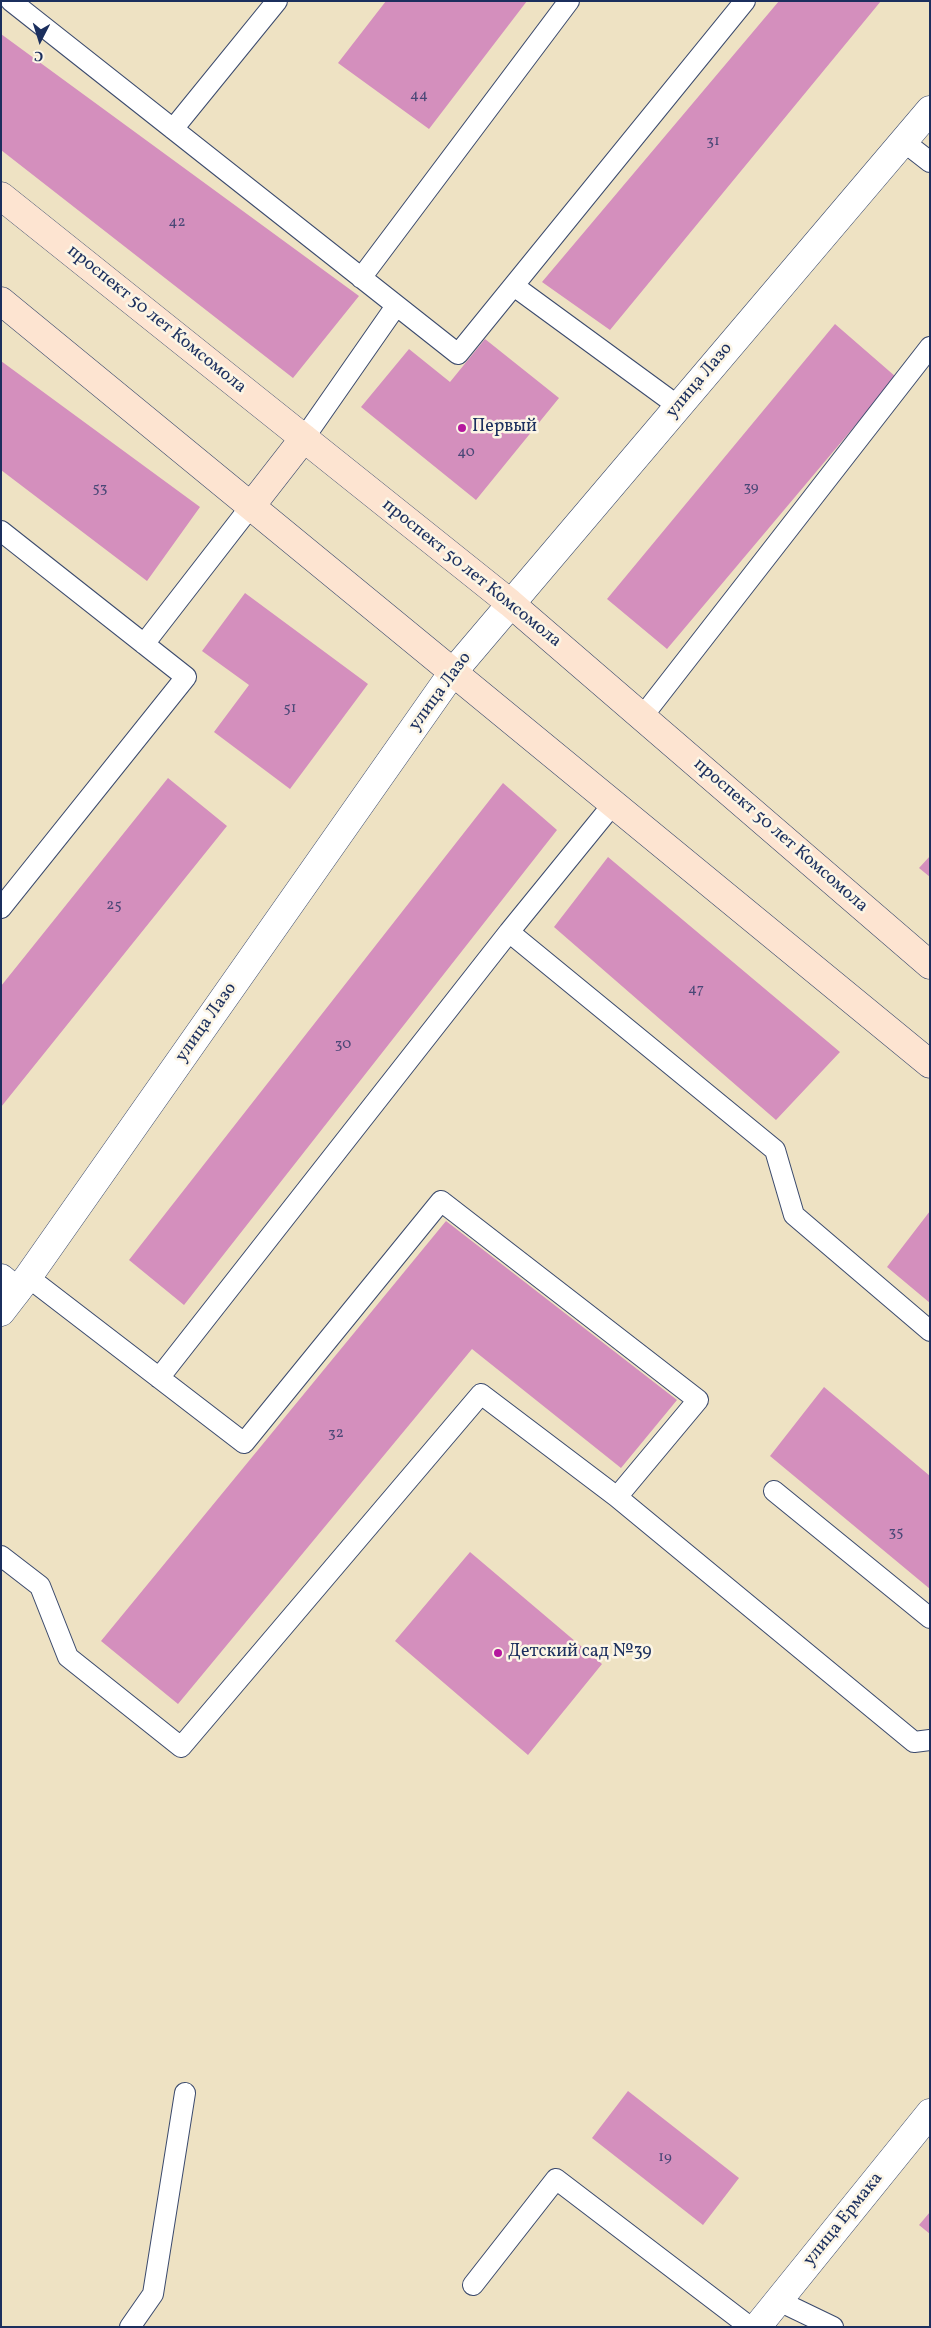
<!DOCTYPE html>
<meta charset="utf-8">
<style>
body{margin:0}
#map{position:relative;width:931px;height:2328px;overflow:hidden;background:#eee2c3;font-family:Vollkorn,serif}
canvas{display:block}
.frame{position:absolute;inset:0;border:2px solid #1b2f5e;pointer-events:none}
.north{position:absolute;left:15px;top:15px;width:50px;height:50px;-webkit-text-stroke:4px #fcf5e5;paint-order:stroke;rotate:185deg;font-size:14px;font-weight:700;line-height:20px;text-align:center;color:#1b2f5e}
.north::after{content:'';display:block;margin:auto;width:18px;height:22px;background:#1b2f5e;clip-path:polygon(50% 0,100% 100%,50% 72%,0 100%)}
</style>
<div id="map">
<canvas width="931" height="2328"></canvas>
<div class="frame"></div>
<div class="north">С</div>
</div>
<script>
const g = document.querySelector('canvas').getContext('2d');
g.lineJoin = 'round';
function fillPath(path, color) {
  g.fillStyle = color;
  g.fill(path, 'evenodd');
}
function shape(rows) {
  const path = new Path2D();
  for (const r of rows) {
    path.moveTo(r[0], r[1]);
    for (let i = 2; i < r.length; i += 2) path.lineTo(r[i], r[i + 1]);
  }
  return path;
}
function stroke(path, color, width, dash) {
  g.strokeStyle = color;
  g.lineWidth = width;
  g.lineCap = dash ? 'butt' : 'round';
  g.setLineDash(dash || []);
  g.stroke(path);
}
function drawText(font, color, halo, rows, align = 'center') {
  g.font = font + ' Vollkorn,serif';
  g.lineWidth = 5;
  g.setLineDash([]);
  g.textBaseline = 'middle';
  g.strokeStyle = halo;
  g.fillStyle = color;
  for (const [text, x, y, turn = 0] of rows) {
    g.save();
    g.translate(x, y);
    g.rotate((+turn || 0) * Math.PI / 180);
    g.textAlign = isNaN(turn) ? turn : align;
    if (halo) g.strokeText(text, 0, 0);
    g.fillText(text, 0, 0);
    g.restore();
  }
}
const building = shape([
 [386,1,527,1,429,129,338,63],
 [779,1,881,1,610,330,542,282],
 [1,34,359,296,293,378,1,150],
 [835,324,896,377,667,649,607,599],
 [485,339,559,398,476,500,361,407,409,349,450,382],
 [1,361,200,507,147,581,1,470],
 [245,593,368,684,290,789,214,732,249,685,202,651],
 [168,778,227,826,1,1107,1,986],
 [503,783,557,830,184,1305,129,1260],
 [930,856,930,877,919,868],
 [608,857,840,1052,776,1120,554,927],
 [930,1211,930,1303,887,1267],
 [446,1221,677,1400,621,1468,472,1349,178,1704,101,1641],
 [824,1387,930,1476,930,1589,770,1456],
 [470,1552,602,1664,528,1755,395,1641],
 [628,2091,739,2178,703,2225,592,2138],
 [930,2212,930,2234,919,2225]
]);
const service = shape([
 [11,1,458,354,745,1],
 [173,129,277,1],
 [903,141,930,162],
 [361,278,569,1],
 [514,286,678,406],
 [304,438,396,306],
 [1,531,186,677,1,908],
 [144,644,251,506],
 [642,717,930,347],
 [509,932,614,803],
 [159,1378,509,932,775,1150,794,1215,930,1331],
 [774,1491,930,1618],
 [617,1497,914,1742,930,1740],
 [1,1556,40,1586,68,1657,181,1747,481,1394,617,1497,698,1400,441,1201,244,1443,28,1277],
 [473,2285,556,2179,750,2327],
 [779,2301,833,2327],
 [130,2327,153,2294,185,2093]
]);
const minor = shape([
 [1,1278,17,1291]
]);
const tertiary = shape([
 [1,1312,28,1277,453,672,930,110],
 [757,2327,930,2113]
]);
const secondary = shape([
 [1,196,510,603,930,965],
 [1,301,930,1064],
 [251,506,304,438]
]);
const markers = [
 [462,428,5,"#b5179e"],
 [498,1653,5,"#b5179e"]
];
const numberNames = [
 ["44",419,96],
 ["31",713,142],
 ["42",177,223],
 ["40",466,453],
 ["39",751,488],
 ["53",100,489],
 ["51",290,709],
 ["25",114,906],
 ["47",696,990],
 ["30",343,1045],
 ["32",336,1434],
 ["35",896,1533],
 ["19",665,2158]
];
const streetNames = [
 ["проспект 50 лет Комсомола",156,320,39],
 ["улица Лазо",700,381,-50],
 ["проспект 50 лет Комсомола",471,574,39],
 ["улица Лазо",441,692,-54],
 ["проспект 50 лет Комсомола",780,836,41],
 ["улица Лазо",207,1023,-55],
 ["улица Ермака",844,2220,-51]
];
const poiNames = [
 ["Первый",472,428],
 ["Детский сад №39",508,1653]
];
fillPath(building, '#d48fbd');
stroke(service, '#3b4a6d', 22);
stroke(minor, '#3b4a6d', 29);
stroke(tertiary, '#3b4a6d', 29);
stroke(secondary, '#3b4a6d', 29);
stroke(service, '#fff', 20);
stroke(minor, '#fff', 28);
stroke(tertiary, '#fff', 28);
stroke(secondary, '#fde4d1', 28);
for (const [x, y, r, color] of markers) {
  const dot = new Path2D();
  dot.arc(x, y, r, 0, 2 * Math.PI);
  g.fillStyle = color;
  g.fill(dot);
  stroke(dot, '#fcf5e5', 2);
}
drawText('15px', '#494776', null, numberNames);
drawText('18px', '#1b2f5e', '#fcf5e5', streetNames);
drawText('18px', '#1b2f5e', '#fcf5e5', poiNames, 'left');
</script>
